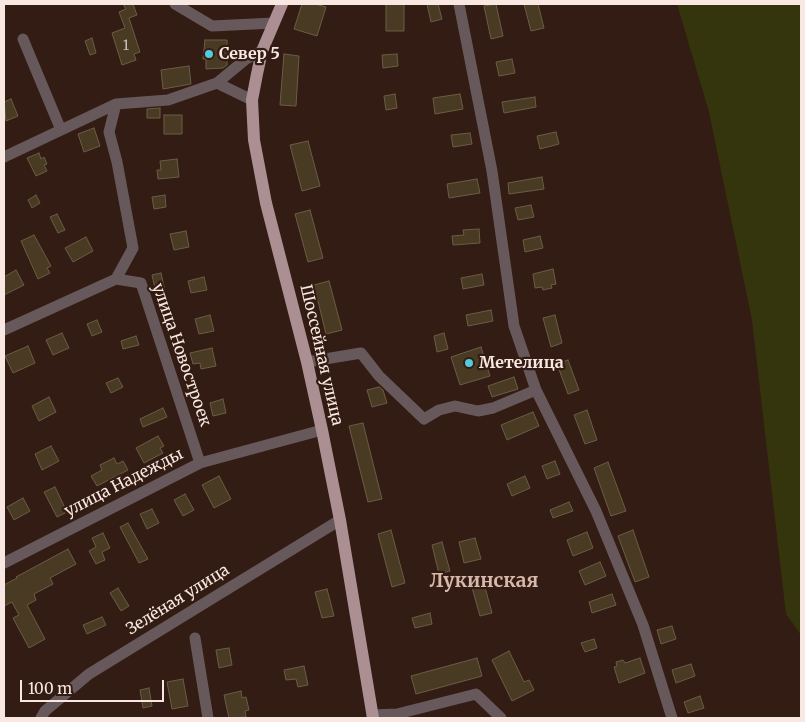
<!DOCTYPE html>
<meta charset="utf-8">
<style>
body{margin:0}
#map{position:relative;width:805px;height:722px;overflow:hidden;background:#331c13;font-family:Merriweather,serif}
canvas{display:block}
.frame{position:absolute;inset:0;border:5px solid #f8e8e1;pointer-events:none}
.scale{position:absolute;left:20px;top:680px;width:144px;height:22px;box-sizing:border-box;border:2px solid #f8e8e1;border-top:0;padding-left:6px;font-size:15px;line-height:18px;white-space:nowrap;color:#f8e8e1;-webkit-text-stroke:4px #331c13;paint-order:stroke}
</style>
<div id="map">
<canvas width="805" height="722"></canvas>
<div class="frame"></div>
<div class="scale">100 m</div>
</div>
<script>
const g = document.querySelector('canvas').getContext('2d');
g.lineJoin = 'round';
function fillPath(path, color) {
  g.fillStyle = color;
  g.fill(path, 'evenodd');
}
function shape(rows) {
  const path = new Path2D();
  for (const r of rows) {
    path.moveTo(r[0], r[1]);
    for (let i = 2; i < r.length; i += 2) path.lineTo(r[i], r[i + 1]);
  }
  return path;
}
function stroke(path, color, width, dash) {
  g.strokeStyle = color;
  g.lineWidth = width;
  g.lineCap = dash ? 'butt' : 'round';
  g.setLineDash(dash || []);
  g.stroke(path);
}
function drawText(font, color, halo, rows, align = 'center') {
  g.font = font + ' Merriweather,serif';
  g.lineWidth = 4.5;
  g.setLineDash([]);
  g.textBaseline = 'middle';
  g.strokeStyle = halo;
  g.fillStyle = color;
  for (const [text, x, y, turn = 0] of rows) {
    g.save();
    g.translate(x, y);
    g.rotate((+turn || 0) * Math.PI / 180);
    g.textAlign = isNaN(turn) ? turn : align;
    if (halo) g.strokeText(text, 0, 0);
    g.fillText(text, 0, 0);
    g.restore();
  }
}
const green = shape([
 [677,4,801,4,801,635,786,614,752,320,709,112]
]);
const building = shape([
 [123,4,133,4,137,15,129,18,140,52,134,54,136,60,122,65,112,33,125,28,119,12,126,9,123,4],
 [302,4,315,4,326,7,317,36,294,29,302,4],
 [386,4,404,4,404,31,386,31,386,4],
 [427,4,438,4,442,19,431,22,427,4],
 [496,4,503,36,491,39,484,6,496,4],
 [524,4,538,4,544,28,531,31,524,4],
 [92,38,96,53,90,55,85,41,92,38],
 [205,40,227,40,227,50,231,50,231,58,227,58,227,65,223,68,206,69,206,59,203,59,205,40],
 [284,54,299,56,296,106,280,105,284,54],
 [397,54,398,66,383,68,382,55,397,54],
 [512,59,515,73,499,76,496,62,512,59],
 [189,66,191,84,163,89,161,70,189,66],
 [395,94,397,108,386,110,384,96,395,94],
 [460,94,463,109,435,114,433,98,460,94],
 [535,97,536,107,504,113,502,102,535,97],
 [11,99,18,116,6,121,4,102,11,99],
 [160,108,160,118,147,118,147,109,160,108],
 [164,115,182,115,182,134,164,134,164,115],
 [94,128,100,146,84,152,78,134,94,128],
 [556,132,559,144,540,149,537,136,556,132],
 [470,133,472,144,453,147,451,135,470,133],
 [308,141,320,186,302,191,290,145,308,141],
 [39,153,41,159,44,157,47,164,44,165,47,171,36,176,27,158,39,153],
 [177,159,179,177,158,179,157,170,161,170,160,161,177,159],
 [542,177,544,189,509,194,508,183,542,177],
 [477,179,480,193,449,198,447,184,477,179],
 [36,195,40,203,32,208,28,200,36,195],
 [165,195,166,207,154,209,152,197,165,195],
 [531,205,534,217,518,220,515,208,531,205],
 [310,210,323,258,308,262,295,214,310,210],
 [57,214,65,230,58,233,50,217,57,214],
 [479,229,480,243,453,245,452,236,464,235,463,230,479,229],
 [186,231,189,247,174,250,170,234,186,231],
 [34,235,51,266,47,268,50,273,38,279,21,241,34,235],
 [540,236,543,248,525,252,523,240,540,236],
 [86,237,93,251,73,262,65,248,86,237],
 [553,269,556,284,551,285,552,288,543,290,542,287,535,288,533,274,553,269],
 [16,270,24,285,4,295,4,277,16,270],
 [161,273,167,300,158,302,152,275,161,273],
 [482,274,484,285,463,289,461,278,482,274],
 [204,277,207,290,191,293,188,281,204,277],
 [329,281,342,330,326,334,314,285,329,281],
 [491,310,493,321,468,326,466,315,491,310],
 [210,315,214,331,199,334,195,319,210,315],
 [555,315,562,343,551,347,543,318,555,315],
 [97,320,102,332,92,336,87,324,97,320],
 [62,333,69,348,53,355,46,340,62,333],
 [444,333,448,349,437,352,434,336,444,333],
 [136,336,139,345,123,349,121,341,136,336],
 [28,346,35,363,13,373,5,356,28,346],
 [481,347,490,376,460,385,451,357,481,347],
 [212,348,216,366,201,369,200,363,193,364,190,353,212,348],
 [568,360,579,390,568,394,557,364,568,360],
 [514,377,518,389,492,397,488,386,514,377],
 [118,378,123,387,111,393,106,383,118,378],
 [379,387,383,390,387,403,372,407,367,390,379,387],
 [49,397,56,412,39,421,32,406,49,397],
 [223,399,226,413,213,416,210,403,223,399],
 [163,408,167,417,143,427,140,419,163,408],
 [587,410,597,440,585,444,574,415,587,410],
 [533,412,539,426,507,440,501,425,533,412],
 [363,423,382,499,368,502,349,426,363,423],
 [158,436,164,446,160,448,163,453,144,463,136,448,158,436],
 [51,446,59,461,42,470,35,454,51,446],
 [114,458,117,464,123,461,128,470,97,486,91,476,102,470,100,465,114,458],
 [555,461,560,474,547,479,542,466,555,461],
 [608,462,626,511,611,516,594,468,608,462],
 [219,476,231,499,214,508,202,485,219,476],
 [525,476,530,488,512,496,507,484,525,476],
 [55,487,67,512,57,517,44,492,55,487],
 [185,494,194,510,183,516,174,500,185,494],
 [23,498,30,511,14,520,7,507,23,498],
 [569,502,573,511,553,518,550,510,569,502],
 [152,509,159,523,147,529,140,514,152,509],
 [128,523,148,559,139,563,120,527,128,523],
 [391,530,405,583,392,587,378,534,391,530],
 [633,530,649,577,635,582,618,536,633,530],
 [587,532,593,548,573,556,567,540,587,532],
 [103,533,110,548,102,552,105,560,96,564,89,551,96,547,92,538,103,533],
 [475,538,481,559,464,563,459,542,475,538],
 [442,542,450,571,439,574,432,545,442,542],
 [68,549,76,564,50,578,53,584,34,594,36,600,27,605,45,639,29,648,13,618,19,615,12,602,4,606,4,585,17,578,16,577,68,549],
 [600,562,606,576,585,585,579,571,600,562],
 [483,580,492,613,480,616,471,584,483,580],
 [118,588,129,606,121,611,110,593,118,588],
 [327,589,334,616,322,618,315,592,327,589],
 [612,594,616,605,592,613,589,602,612,594],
 [430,613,432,624,415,628,412,618,430,613],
 [102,617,106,625,87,634,83,625,102,617],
 [672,626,676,639,661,644,657,630,672,626],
 [594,639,597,648,585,652,581,643,594,639],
 [229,648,232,665,219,668,216,650,229,648],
 [509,651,524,682,529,680,534,690,512,701,492,660,509,651],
 [477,658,482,676,416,694,411,676,477,658],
 [640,658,645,673,619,683,614,667,617,666,616,662,623,660,625,663,640,658],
 [691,664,695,676,676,683,672,670,691,664],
 [304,666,308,685,298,687,296,679,286,680,284,670,304,666],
 [183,679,188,706,172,709,167,682,183,679],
 [149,688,152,706,143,708,140,690,149,688],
 [241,691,242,698,246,697,249,710,245,711,246,717,229,718,224,695,241,691],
 [700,696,704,708,688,713,684,702,700,696]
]);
const minor = shape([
 [175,4,212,26,274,23],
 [459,4,492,171,514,326,536,390,596,511,643,625,672,718],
 [23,39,61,130],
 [217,83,246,59,262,51],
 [116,104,109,132,117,162,133,248,116,279,141,283,200,463],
 [4,157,116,104,168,100,217,83,252,100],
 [4,330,116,279],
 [307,362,361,353,379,376,424,419,439,410,455,406,478,411,493,408,536,390],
 [4,563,200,463,322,430],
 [195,638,208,718],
 [372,715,397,714,476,694,501,718],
 [41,718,45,711,89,674,340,520]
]);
const major = shape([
 [282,4,262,51,257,74,252,100,254,140,266,203,307,362,322,430,340,520,373,718]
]);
const markers = [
 [209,54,5,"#53cbdb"],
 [469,363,5,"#53cbdb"]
];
const numberNames = [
 ["1",126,46]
];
const poiNames = [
 ["Север 5",219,54],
 ["Метелица",479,363]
];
const streetNames = [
 ["улица Новостроек",181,355,71],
 ["Шоссейная улица",321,355,77],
 ["улица Надежды",124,483,-27],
 ["Зелёная улица",178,600,-32]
];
const quarterNames = [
 ["Лукинская",484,582]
];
fillPath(green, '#35350d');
fillPath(building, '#493a24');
stroke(building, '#6d5c45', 1);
stroke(minor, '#67595b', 11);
stroke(major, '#ac8f93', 12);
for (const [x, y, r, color] of markers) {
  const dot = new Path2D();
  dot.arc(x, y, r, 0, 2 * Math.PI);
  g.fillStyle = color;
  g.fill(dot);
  stroke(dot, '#331c13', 2);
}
drawText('14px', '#ccbcb2', null, numberNames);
drawText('bold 16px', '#f8e8e1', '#331c13', poiNames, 'left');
drawText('16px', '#f8e8e1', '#331c13', streetNames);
drawText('bold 19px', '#d9b9ac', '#331c13', quarterNames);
</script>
